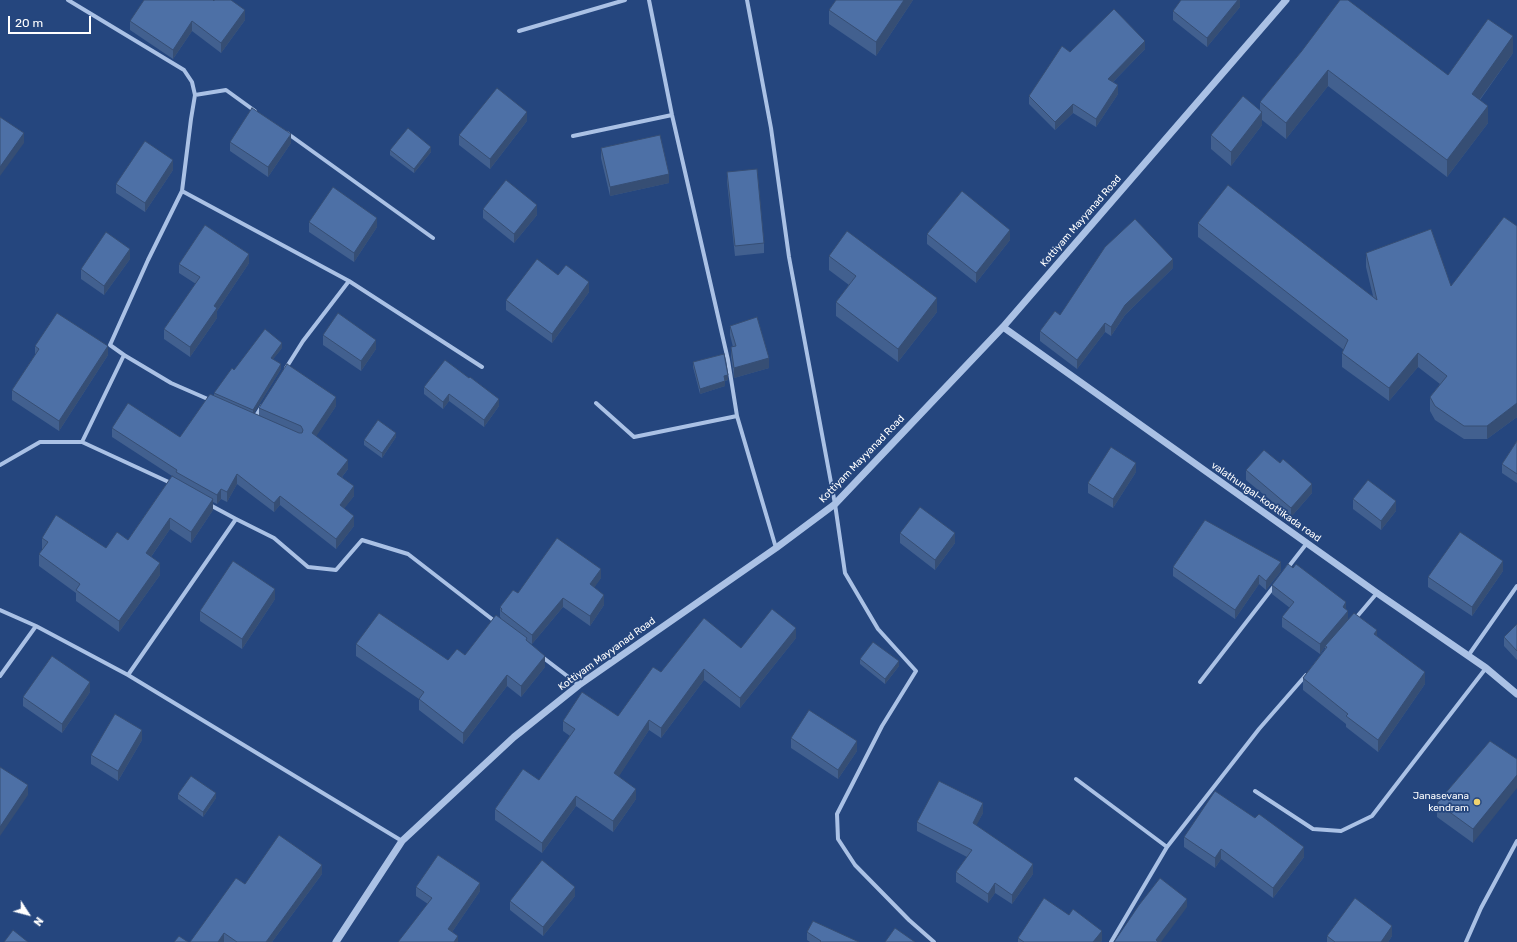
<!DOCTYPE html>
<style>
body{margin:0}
#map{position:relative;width:1517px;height:942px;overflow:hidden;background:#25467e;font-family:Rubik,sans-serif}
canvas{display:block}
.north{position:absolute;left:8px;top:894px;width:40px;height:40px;-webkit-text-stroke:3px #25467e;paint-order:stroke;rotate:126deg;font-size:11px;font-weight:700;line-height:16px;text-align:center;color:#fff}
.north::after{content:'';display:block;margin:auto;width:14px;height:18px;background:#fff;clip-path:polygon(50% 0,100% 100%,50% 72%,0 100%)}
.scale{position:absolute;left:8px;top:16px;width:83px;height:18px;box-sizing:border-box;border:2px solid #fff;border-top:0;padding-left:5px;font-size:12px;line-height:14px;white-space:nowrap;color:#fff;-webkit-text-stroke:3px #25467e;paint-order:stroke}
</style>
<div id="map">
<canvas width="1517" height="942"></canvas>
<div class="north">N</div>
<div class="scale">20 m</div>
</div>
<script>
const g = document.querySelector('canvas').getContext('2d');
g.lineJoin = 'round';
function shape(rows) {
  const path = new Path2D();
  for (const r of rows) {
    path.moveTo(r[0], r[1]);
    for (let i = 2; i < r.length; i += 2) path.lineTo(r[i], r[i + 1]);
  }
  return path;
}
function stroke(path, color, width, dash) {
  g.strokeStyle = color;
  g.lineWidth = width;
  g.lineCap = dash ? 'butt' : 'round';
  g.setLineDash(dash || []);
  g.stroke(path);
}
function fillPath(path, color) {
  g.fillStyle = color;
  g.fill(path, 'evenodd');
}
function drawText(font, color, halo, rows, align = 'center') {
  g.font = font + ' Rubik,sans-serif';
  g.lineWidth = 3.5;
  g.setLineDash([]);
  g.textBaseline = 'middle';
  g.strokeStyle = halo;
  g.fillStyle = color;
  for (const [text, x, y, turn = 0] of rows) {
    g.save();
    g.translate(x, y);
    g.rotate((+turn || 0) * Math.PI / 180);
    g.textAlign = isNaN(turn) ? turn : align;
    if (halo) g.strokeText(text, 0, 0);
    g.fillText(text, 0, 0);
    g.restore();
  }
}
const minor = shape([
 [649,0,672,115,728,360,737,416,776,548],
 [747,0,771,128,789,257,835,504,845,573,878,629,916,671,882,726,837,814,838,839,855,865,909,920,934,942],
 [519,31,625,0],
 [195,95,226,90,255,111],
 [287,133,433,238],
 [573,136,672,115],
 [182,191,349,281,482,367],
 [124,355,171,383,210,400],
 [286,368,303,341,349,281],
 [596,403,634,437,737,416],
 [254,419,262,406],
 [82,442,173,484],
 [0,465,40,442,82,442,124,355,110,345,148,260,182,191,191,119,195,95,192,82,184,70,68,0],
 [210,505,236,519,274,538,308,567,336,570,362,540,408,554,497,623],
 [1286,570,1307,543],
 [0,610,36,626,128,675,402,841],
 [1355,619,1377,593],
 [541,656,579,685],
 [1468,656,1517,586],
 [128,675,236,519],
 [0,676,36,626],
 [1200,682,1275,585],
 [1076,779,1167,847],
 [1255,791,1313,829,1341,831,1372,816,1486,668],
 [1111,942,1167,847,1259,729,1306,675],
 [1466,942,1481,908,1517,841]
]);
const tertiary = shape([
 [1003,327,1377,593,1486,668,1517,694],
 [336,942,402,841,514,737,579,685,776,548,835,504,1003,327,1286,0]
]);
const wall = shape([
 [836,0,913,0,876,56,829,24,829,10],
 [1240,0,1240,7,1207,47,1173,20,1173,11],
 [214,1,245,20,221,53,192,31,173,59,130,30,130,21],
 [1145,49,1113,82,1118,94,1096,127,1073,113,1055,130,1029,104,1029,96,1070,52],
 [1301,52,1448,75,1513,53,1480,100,1488,123,1447,177,1328,86,1286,139,1262,120,1262,125,1231,166,1211,149,1211,135,1260,110,1260,102],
 [527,121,490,169,459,145,459,135],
 [230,142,291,143,268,177,230,151],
 [601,148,669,183,610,196,601,158],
 [390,150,431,152,414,173,390,155],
 [173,170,145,212,116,193,116,184],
 [727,172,764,243,764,253,735,256,727,182],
 [483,209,537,215,514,243,483,218],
 [309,222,377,227,354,262,309,232],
 [1198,223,1373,296,1366,267,1366,253,1451,286,1517,226,1517,417,1487,439,1464,439,1435,420,1430,411,1430,397,1440,384,1418,367,1389,401,1342,367,1342,353,1344,350,1198,237],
 [927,234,1010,240,976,283,927,244],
 [829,256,937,312,898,362,836,316,836,302,849,285,829,270],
 [130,259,104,295,81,279,81,269],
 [249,263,217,311,217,318,190,357,164,339,164,329,196,284,179,273,179,264],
 [1173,268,1125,315,1111,336,1105,332,1077,369,1040,341,1040,331,1060,315],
 [558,275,589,292,552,343,506,310,506,300],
 [730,326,769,368,734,378,731,357,731,347,733,347,730,335],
 [323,335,376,349,361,371,323,345],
 [35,346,108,355,59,431,12,400,12,390,35,355],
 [282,348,273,359,281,369,254,413,259,416,259,408,336,406,316,436,348,469,342,477,354,496,344,508,354,526,336,549,280,505,274,512,237,484,227,502,221,499,217,504,213,502,213,510,191,543,170,529,151,557,160,575,119,632,76,601,76,593,39,566,39,554,42,550,42,538,106,548,128,540,172,476,112,437,112,428,180,437,214,396,214,393,234,370],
 [693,362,728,380,725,381,725,386,700,394,693,367],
 [424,387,499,406,484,427,449,401,443,409,424,394],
 [396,437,382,458,364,445,364,440],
 [1517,441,1517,483,1502,473,1502,464],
 [1246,470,1312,493,1291,517,1246,480],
 [1136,472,1113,508,1088,493,1088,483],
 [1353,499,1396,511,1381,530,1353,509],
 [900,533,955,543,935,570,900,543],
 [1173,567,1281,571,1266,590,1259,584,1235,619,1173,576],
 [1503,571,1472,616,1428,587,1428,577],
 [601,578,594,587,604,605,590,626,563,607,532,644,527,641,545,667,521,697,507,686,463,744,419,710,419,699,356,656,356,644,448,660,465,655,501,618,500,617,500,607,518,593],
 [1272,585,1346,609,1348,619,1377,636,1425,684,1378,752,1346,727,1346,724,1303,690,1303,678,1325,649,1325,647,1320,654,1282,627,1282,617,1290,608,1272,594],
 [275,599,242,649,200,621,200,611],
 [1517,624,1517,660,1504,646,1504,637],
 [796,638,740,708,704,680,661,738,649,730,618,777,636,799,613,832,576,806,542,853,495,820,495,809,539,780,570,736,563,731,563,721,618,716,661,672,741,648],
 [860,659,899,666,885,684,860,664],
 [90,692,62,733,23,706,23,697],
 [791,738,857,751,838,779,791,748],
 [142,740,118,781,91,764,91,755],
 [1490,741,1473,843,1437,817,1437,803],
 [178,794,216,798,203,817,178,799],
 [983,813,976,825,1033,874,1012,904,995,893,988,903,956,882,956,872,967,857,917,831,917,822],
 [1184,837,1304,857,1273,898,1221,859,1215,868,1184,847],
 [322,874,272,942,190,942,245,884],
 [416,887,480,891,452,932,458,942,428,904,416,896],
 [575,896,543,936,510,910,510,901],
 [807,932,859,942,810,942,807,940],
 [1327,936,1392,936,1388,942,1327,942],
 [1018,938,1102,940,1101,942,1018,942]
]);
const shadedWall = shape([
 [904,0,913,0,876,56,876,42],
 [1238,0,1240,0,1240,7,1207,47,1207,38],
 [245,10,245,20,221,53,221,43],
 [192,21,192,31,173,59,173,50],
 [1513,36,1513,53,1472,110,1472,94],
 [1145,41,1145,49,1108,87,1108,79],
 [1328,70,1328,86,1286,139,1286,123],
 [1118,85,1118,94,1096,127,1096,119],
 [1073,104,1073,113,1055,130,1055,122],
 [1488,106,1488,123,1447,177,1447,160],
 [527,112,527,121,490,169,490,159],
 [1262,112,1262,125,1231,166,1231,152],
 [24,133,24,143,0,176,0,167],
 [291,134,291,143,268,177,268,167],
 [431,147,431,152,414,173,414,169],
 [173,160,173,170,145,212,145,203],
 [669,174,669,183,610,196,610,187],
 [537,205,537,215,514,243,514,234],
 [377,218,377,227,354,262,354,253],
 [1010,230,1010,240,976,283,976,273],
 [130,249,130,259,104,295,104,286],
 [249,254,249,263,217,311,217,318,190,357,190,347,214,306],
 [1173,259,1173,268,1125,315,1111,336,1111,327,1125,305],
 [589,282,589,292,552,343,552,334],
 [937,298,937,312,898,362,898,349],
 [1105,323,1105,332,1077,369,1077,360],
 [376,340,376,349,361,371,361,361],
 [282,343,282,348,271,362,271,358],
 [108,346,108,355,59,431,59,421],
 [1418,353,1418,367,1389,401,1389,388],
 [769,358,769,368,734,378,734,368],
 [281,364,281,369,253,415,253,410],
 [728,375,728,380,724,381,724,376],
 [725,381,725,386,700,394,700,389],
 [449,394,449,401,443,409,443,402],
 [336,397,336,406,312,443,312,433],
 [499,399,499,406,484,427,484,420],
 [1517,403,1517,417,1487,439,1487,426],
 [396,433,396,437,382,458,382,453],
 [348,460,348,469,337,483,337,474],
 [1136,463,1136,472,1113,508,1113,499],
 [237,474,237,484,227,502,227,492],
 [1312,484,1312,493,1291,517,1291,508],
 [354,486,354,496,340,514,340,505],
 [221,489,221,499,217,504,217,495],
 [280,496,280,505,274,512,274,503],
 [213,499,213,510,191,543,191,532],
 [1396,501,1396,511,1381,530,1381,521],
 [354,516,354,526,336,549,336,539],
 [170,518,170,529,146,564,146,553],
 [955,533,955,543,935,570,935,560],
 [1503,561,1503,571,1472,616,1472,607],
 [1281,562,1281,571,1266,590,1266,581],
 [160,563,160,575,119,632,119,621],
 [601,569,601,578,590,594,590,584],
 [1259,575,1259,584,1235,619,1235,610],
 [275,589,275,599,242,649,242,639],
 [604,595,604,605,590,626,590,616],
 [563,598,563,607,532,644,532,635],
 [1346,602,1346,612,1343,607],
 [1348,611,1348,621,1325,646,1325,647,1320,654,1320,644],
 [796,628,796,638,740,708,740,698],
 [1377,630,1377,642,1374,634],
 [545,656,545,667,521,697,521,686],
 [899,661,899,666,885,684,885,679],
 [704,669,704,680,661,738,661,728],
 [1425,672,1425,684,1378,752,1378,740],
 [507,675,507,686,463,744,463,733],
 [90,682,90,692,62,733,62,724],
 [649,720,649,730,614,784,614,773],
 [142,730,142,740,118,781,118,771],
 [857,741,857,751,838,779,838,770],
 [1517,775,1517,788,1473,843,1473,829],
 [28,785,28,795,0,836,0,827],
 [636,789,636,799,613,832,613,821],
 [216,793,216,798,203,817,203,812],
 [576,796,576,806,542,853,542,843],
 [983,803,983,813,973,832,973,823],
 [1304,847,1304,857,1273,898,1273,888],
 [1221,849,1221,859,1215,868,1215,858],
 [1033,864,1033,874,1012,904,1012,895],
 [322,865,322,874,272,942,266,942],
 [480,883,480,891,448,938,448,929],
 [995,883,995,893,988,903,988,894],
 [575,887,575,896,543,936,543,927],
 [1187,899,1187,907,1161,942,1156,942,1156,940],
 [1392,926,1392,936,1388,942,1381,942],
 [1102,931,1102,940,1101,942,1093,942],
 [224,933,224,942,218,942],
 [458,936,458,942,454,942]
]);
const building = shape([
 [144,0,213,0,214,1,214,0,231,0,245,10,221,43,192,21,173,50,130,21,144,0],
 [836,0,904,0,876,42,829,10,836,0],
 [1181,0,1238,0,1207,38,1173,11,1181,0],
 [1340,0,1348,0,1448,75,1488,19,1513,36,1472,94,1488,106,1447,160,1328,70,1286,123,1260,102,1301,52,1340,0],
 [1114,9,1145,41,1108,79,1118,85,1096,119,1073,104,1055,122,1029,96,1062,46,1070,52,1114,9],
 [497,88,527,112,490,159,459,135,497,88],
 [1243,96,1262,112,1231,152,1211,135,1243,96],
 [252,108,291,134,268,167,230,142,252,108],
 [0,117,24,133,0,167,0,117],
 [408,128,431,147,414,169,390,150,408,128],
 [660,135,669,174,610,187,601,148,660,135],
 [145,141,173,160,145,203,116,184,145,141],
 [757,169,764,243,735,246,727,172,757,169],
 [506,180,537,205,514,234,483,209,506,180],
 [1228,185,1377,300,1366,253,1431,229,1451,286,1504,217,1517,226,1517,403,1487,426,1464,426,1435,406,1430,397,1447,376,1418,353,1389,388,1342,353,1348,340,1198,223,1228,185],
 [333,187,377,218,354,253,309,222,333,187],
 [962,191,1010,230,976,273,927,234,962,191],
 [1135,219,1173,259,1125,305,1111,327,1105,323,1077,360,1040,331,1055,311,1060,315,1105,247,1135,219],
 [205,225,249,254,214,306,217,308,190,347,164,329,200,277,179,264,205,225],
 [847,231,937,298,898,349,836,302,856,276,829,256,847,231],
 [106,232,130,249,104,286,81,269,106,232],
 [537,259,558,275,566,265,589,282,552,334,506,300,537,259],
 [57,313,108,346,59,421,12,390,39,349,35,346,57,313],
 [338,313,376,340,361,361,323,335,338,313],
 [757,317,769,358,734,368,731,347,736,346,730,326,757,317],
 [265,329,282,343,271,358,281,364,253,410,214,393,232,368,234,370,265,329],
 [724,354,728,375,724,376,725,381,700,389,693,362,724,354],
 [445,360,469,378,470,377,499,399,484,420,449,394,443,402,424,387,445,360],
 [287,364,336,397,312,433,348,460,337,474,354,486,340,505,354,516,336,539,280,496,274,503,237,474,227,492,221,489,217,495,176,472,177,470,112,428,128,403,180,437,210,394,299,433,302,433,303,430,301,426,259,408,287,364],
 [378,420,396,433,382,453,364,440,378,420],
 [1517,441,1517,474,1502,464,1517,441],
 [1111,447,1136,463,1113,499,1088,483,1111,447],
 [1264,450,1280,463,1283,459,1312,484,1291,508,1246,470,1264,450],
 [172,476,213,499,191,532,170,518,146,553,160,563,119,621,76,590,80,584,39,554,48,542,42,538,56,515,106,548,117,532,128,540,172,476],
 [1368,480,1396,501,1381,521,1353,499,1368,480],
 [920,507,955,533,935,560,900,533,920,507],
 [1205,520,1281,562,1266,581,1259,575,1235,610,1173,567,1205,520],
 [1460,532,1503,561,1472,607,1428,577,1460,532],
 [557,538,601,569,590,584,604,595,590,616,563,598,532,635,501,611,502,609,500,607,513,590,518,593,557,538],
 [233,561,275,589,242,639,200,611,233,561],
 [1288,564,1293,568,1296,564,1346,602,1343,607,1348,611,1320,644,1282,617,1294,602,1272,585,1288,564],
 [772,609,796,628,740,698,704,669,661,728,649,720,614,773,636,789,613,821,576,796,542,843,495,809,523,769,539,780,575,729,563,721,582,692,618,716,653,667,661,672,704,618,741,648,772,609],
 [379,613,448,660,457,649,465,655,496,615,527,638,526,640,545,656,521,686,507,675,463,733,419,699,424,692,356,644,379,613],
 [1354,613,1377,630,1374,634,1425,672,1378,740,1346,716,1348,714,1303,678,1327,647,1325,646,1354,613],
 [1517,624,1517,651,1504,637,1517,624],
 [873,642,899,661,885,679,860,659,873,642],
 [52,656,90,682,62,724,23,697,52,656],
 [809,710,857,741,838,770,791,738,809,710],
 [115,714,142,730,118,771,91,755,115,714],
 [1490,741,1517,759,1517,775,1473,829,1437,803,1490,741],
 [0,767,28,785,0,827,0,767],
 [191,776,216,793,203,812,178,794,191,776],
 [939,781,983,803,973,823,1033,864,1012,895,995,883,988,894,956,872,972,850,917,822,939,781],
 [1215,791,1255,818,1259,814,1304,847,1273,888,1221,849,1215,858,1184,837,1215,791],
 [279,835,322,865,266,942,237,942,224,933,218,942,190,942,236,878,245,884,279,835],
 [438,855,480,883,448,929,458,936,454,942,398,942,432,898,416,887,438,855],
 [542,860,575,887,543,927,510,901,542,860],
 [1160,878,1187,899,1156,940,1158,942,1114,942,1139,905,1160,878],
 [1044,898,1069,915,1073,909,1102,931,1093,942,1024,942,1018,938,1044,898],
 [1355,898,1392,926,1381,942,1335,942,1327,936,1355,898],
 [813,921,859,942,820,942,821,941,807,932,813,921],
 [895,928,915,942,885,942,895,928],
 [13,930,28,942,4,942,13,930],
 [179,936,188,942,174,942,179,936]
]);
const markers = [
 [1477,802,4,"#efd26f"]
];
const streetNames = [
 ["Kottiyam Mayyanad Road",1081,221,-49],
 ["Kottiyam Mayyanad Road",862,459,-46],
 ["valathungal-koottikada road",1266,502,35],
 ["Kottiyam Mayyanad Road",607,654,-36]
];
const poiNames = [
 ["Janasevana",1469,796],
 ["kendram",1469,808]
];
stroke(minor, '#aac1e5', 4);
stroke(tertiary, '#aac1e5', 7);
fillPath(wall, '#42608f');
fillPath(shadedWall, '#364e74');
fillPath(building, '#4d70a6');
stroke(building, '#364e74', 1);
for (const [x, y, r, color] of markers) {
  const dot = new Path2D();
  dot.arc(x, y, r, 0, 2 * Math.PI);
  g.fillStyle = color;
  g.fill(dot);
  stroke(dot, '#25467e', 1.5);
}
drawText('10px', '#fff', '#25467e', streetNames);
drawText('10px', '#fff', '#25467e', poiNames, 'right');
</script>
